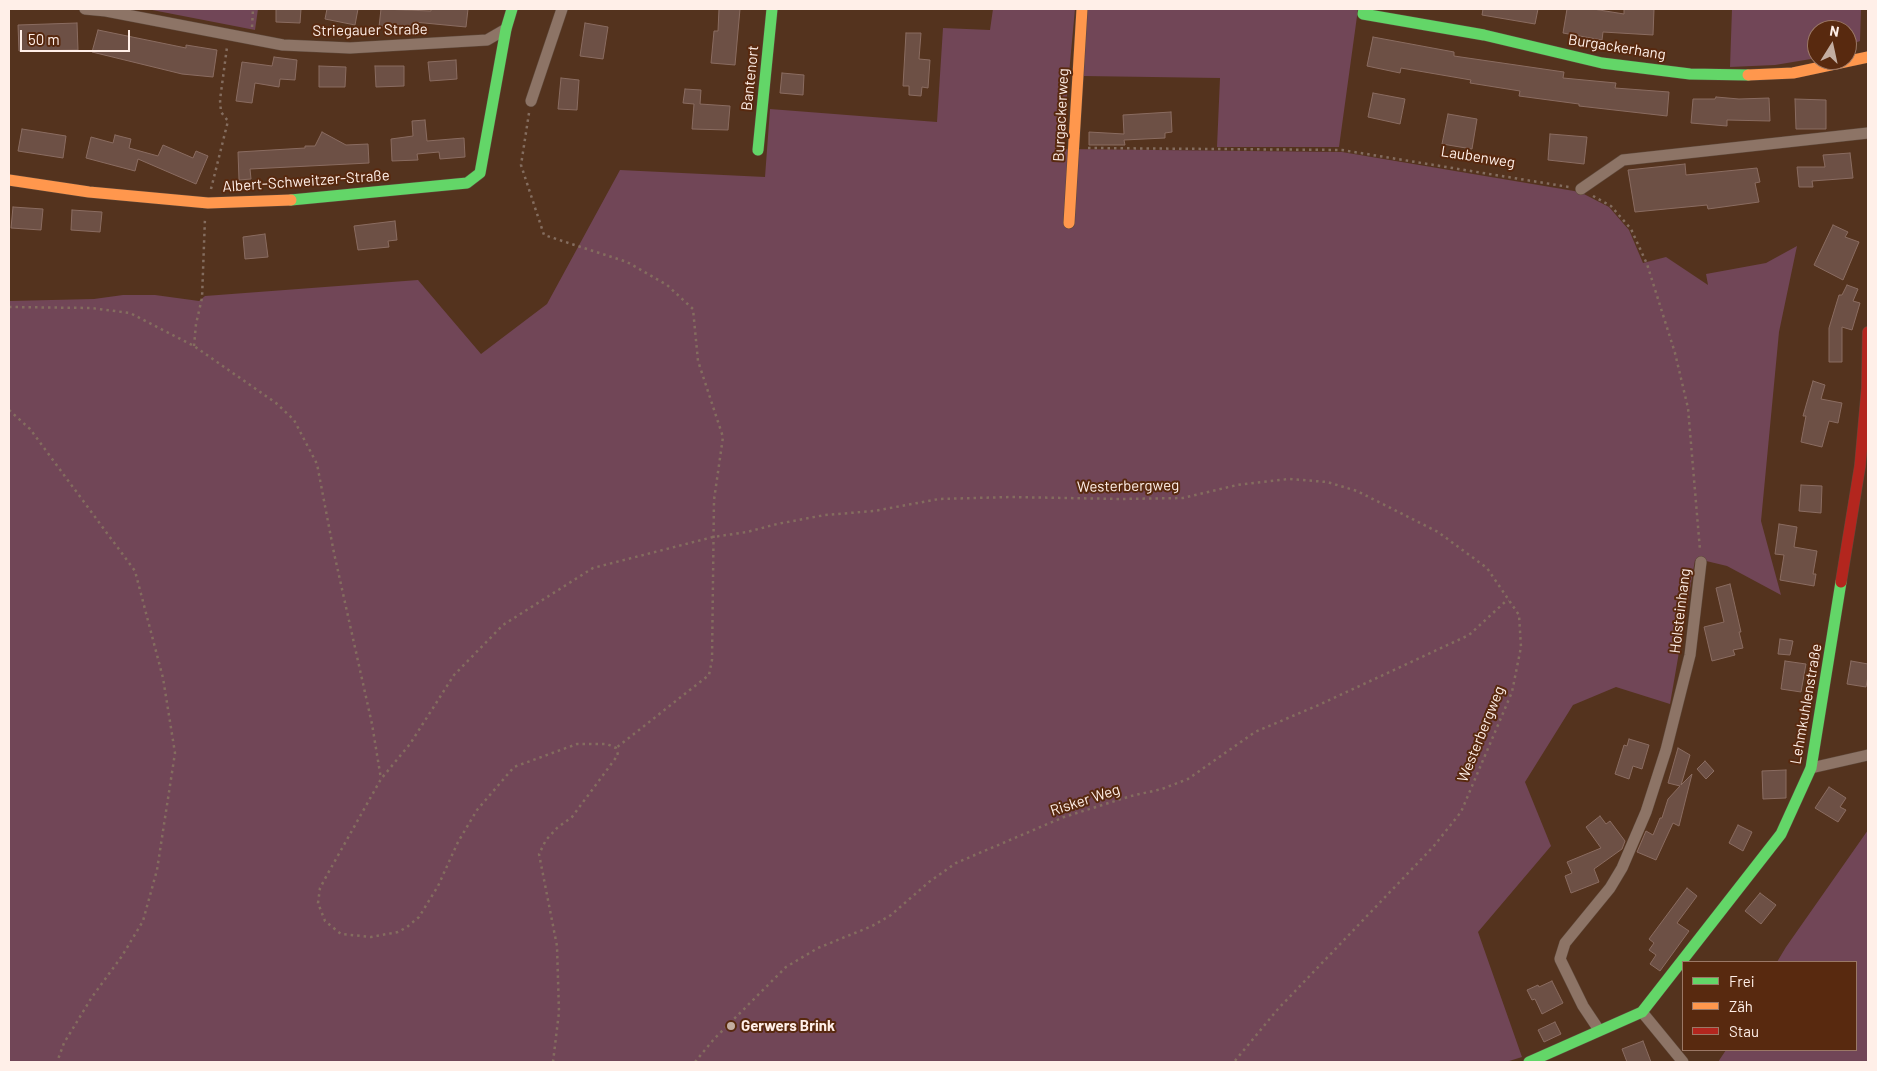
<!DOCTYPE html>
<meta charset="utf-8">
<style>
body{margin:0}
#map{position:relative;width:1877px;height:1071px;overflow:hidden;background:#54331e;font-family:Barlow,sans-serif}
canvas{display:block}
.frame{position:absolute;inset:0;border:10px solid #ffefe8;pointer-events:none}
.legend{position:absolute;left:1682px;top:961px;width:175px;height:90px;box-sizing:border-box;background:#58290f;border:1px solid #9b7866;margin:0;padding:6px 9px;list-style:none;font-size:15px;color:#ffefe8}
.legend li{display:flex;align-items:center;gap:10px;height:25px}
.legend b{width:25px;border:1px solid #9b7866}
.north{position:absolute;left:1807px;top:20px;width:50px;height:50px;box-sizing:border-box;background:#58290f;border:1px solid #9b7866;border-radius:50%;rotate:10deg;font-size:14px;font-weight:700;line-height:20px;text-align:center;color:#ffefe8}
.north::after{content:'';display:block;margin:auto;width:18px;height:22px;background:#c3ada1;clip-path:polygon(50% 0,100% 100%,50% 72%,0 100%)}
.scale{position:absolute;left:20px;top:30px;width:110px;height:22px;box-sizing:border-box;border:2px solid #ffefe8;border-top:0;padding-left:6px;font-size:15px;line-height:18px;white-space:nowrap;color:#ffefe8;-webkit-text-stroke:4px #58290f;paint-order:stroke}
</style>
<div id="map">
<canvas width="1877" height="1071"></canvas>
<div class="frame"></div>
<ul class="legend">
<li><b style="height:6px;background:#63d668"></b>Frei</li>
<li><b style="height:6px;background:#ff974d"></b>Zäh</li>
<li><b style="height:6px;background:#b3261e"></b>Stau</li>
</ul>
<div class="north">N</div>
<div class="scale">50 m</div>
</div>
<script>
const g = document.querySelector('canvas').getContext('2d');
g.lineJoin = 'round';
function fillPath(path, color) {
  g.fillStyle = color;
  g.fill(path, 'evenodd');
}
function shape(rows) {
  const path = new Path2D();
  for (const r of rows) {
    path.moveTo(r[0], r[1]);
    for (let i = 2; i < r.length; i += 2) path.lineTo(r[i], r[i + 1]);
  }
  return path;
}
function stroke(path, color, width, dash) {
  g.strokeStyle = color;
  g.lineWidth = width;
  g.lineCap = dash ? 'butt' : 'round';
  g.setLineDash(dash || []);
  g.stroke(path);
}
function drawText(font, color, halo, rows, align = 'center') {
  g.font = font + ' Barlow,sans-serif';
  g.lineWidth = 4;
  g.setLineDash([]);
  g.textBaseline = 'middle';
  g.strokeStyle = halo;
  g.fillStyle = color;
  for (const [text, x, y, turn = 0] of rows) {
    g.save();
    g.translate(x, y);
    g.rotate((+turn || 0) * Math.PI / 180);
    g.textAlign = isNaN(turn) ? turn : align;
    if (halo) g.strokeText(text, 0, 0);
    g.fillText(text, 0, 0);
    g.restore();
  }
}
const green = shape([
 [147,9,258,9,255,30],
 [993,9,1075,9,1062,149,1342,152,1580,192,1609,207,1629,230,1643,263,1666,257,1708,285,1706,274,1766,263,1797,246,1779,332,1761,521,1781,595,1727,566,1702,560,1695,560,1670,704,1616,687,1573,705,1525,782,1551,846,1478,932,1522,1057,1506,1062,9,1062,9,301,94,299,123,295,155,295,199,301,205,296,418,280,481,354,547,304,620,170,765,177,770,109,937,122,943,28,990,30],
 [1087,9,1358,9,1339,147,1217,147,1220,78,1083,76],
 [1732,9,1861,9,1860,41,1847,46,1847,30,1817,30,1817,58,1775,65,1730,67],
 [1868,830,1868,1062,1718,1062,1726,1050,1856,1050,1856,962,1777,962,1786,947]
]);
const building = shape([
 [276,9,301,9,300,23,276,22,276,9],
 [327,9,358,9,355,25,325,19,327,9],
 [381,9,431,11,431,9,468,9,466,27,414,22,413,31,379,27,381,9],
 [719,9,740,9,735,65,711,63,714,31,718,31,719,9],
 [1483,9,1538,9,1535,24,1482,15,1483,9],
 [1567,9,1593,9,1624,14,1624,9,1654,9,1653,35,1603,32,1602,40,1563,33,1567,9],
 [77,23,78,50,19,51,18,25,77,23],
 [585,23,608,27,603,59,580,56,585,23],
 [98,30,186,48,186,45,217,50,213,77,182,74,92,52,98,30],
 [906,33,921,33,919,59,930,60,928,88,922,87,921,96,909,95,909,86,903,86,906,33],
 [1373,37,1454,52,1454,56,1564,72,1563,78,1616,83,1615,88,1669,92,1667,116,1579,106,1579,104,1519,96,1520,91,1470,83,1471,80,1401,68,1400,73,1367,66,1373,37],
 [274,57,297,60,295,80,280,79,279,87,255,83,252,103,236,101,242,62,272,66,274,57],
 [456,60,457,79,430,81,428,62,456,60],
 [319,66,346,67,345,87,319,87,319,66],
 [375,66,404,66,404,86,376,87,375,66],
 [782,73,804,75,803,95,780,93,782,73],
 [561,78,579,80,577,110,558,109,561,78],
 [685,89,701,90,700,104,730,106,728,130,692,129,694,104,683,103,685,89],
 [1373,93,1405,99,1400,124,1368,117,1373,93],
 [1716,97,1739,99,1769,98,1770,121,1727,120,1727,126,1691,123,1693,99,1715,99,1716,97],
 [1795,99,1826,100,1826,129,1796,129,1795,99],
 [1171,112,1172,132,1165,133,1165,138,1124,140,1125,145,1089,145,1089,132,1124,134,1123,115,1171,112],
 [1448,114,1477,119,1472,149,1442,144,1448,114],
 [425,120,427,141,464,138,465,157,440,159,439,152,417,154,418,160,392,161,391,139,413,136,412,121,425,120],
 [22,129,66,136,63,158,18,151,22,129],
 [322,132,346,145,368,144,369,163,250,169,251,179,239,180,238,152,305,148,305,146,315,146,322,132],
 [1550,134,1587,137,1584,164,1548,160,1550,134],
 [115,135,131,139,129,148,158,156,163,145,193,158,196,151,208,156,196,184,138,159,135,171,86,158,91,137,113,143,115,135],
 [1850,153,1853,178,1812,181,1813,187,1799,187,1797,167,1825,167,1823,155,1850,153],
 [1685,164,1686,175,1757,168,1760,182,1755,183,1759,202,1708,209,1707,205,1635,212,1628,170,1685,164],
 [13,207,43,209,41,230,11,228,13,207],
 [72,210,102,212,100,232,71,230,72,210],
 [395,221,397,240,388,241,389,247,358,250,354,226,395,221],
 [1833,225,1848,232,1845,237,1859,242,1843,280,1814,265,1833,225],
 [265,234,268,257,245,259,243,237,265,234],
 [1847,285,1858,289,1853,301,1860,303,1852,330,1842,327,1842,362,1829,362,1829,328,1839,295,1842,295,1847,285],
 [1813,381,1825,385,1821,399,1842,403,1838,423,1829,421,1822,447,1801,442,1806,416,1803,416,1813,381],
 [1801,485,1822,486,1821,513,1799,511,1801,485],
 [1779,524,1797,527,1794,547,1817,551,1813,574,1816,574,1814,586,1780,580,1784,555,1775,554,1779,524],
 [1730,584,1741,632,1739,632,1743,648,1733,650,1735,655,1712,661,1704,627,1724,622,1716,588,1730,584],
 [1780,639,1793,641,1790,655,1778,654,1780,639],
 [1785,661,1806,664,1801,692,1781,689,1785,661],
 [1851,661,1868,664,1868,676,1866,687,1847,684,1851,661],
 [1629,739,1649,745,1642,769,1633,766,1629,779,1615,774,1624,745,1627,746,1629,739],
 [1678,748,1690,755,1681,785,1692,774,1679,826,1673,823,1656,860,1637,852,1646,831,1653,835,1660,818,1662,818,1668,799,1680,786,1668,783,1678,748],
 [1705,761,1714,771,1706,779,1697,769,1705,761],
 [1786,770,1786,798,1763,799,1762,771,1786,770],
 [1829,787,1846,798,1840,807,1846,810,1838,822,1815,808,1829,787],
 [1600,816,1606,824,1610,821,1625,841,1622,849,1594,869,1599,882,1571,893,1565,876,1572,873,1567,862,1601,848,1586,827,1600,816],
 [1738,825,1752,832,1743,851,1729,843,1738,825],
 [1687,888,1697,896,1677,923,1689,931,1660,971,1650,964,1656,955,1649,950,1654,943,1649,939,1687,888],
 [1760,893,1776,905,1761,924,1745,911,1760,893],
 [1552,981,1563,1003,1542,1014,1535,999,1532,1000,1527,990,1538,985,1539,987,1552,981],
 [1555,1022,1561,1034,1544,1042,1538,1030,1555,1022],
 [1643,1041,1651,1062,1627,1062,1622,1049,1643,1041]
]);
const path = shape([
 [252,27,253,9],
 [529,113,521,165,544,235,627,262,667,285,693,309,698,361,723,437,714,500,712,660,709,675,616,748],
 [1088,148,1342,150,1569,187],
 [211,189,228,121,221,112,220,100,227,47],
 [1593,196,1611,206,1631,229,1647,264,1675,353,1688,408,1700,550],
 [9,307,91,308,130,313,194,346,276,403,294,420,317,464,334,553,372,724,381,779],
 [194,346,196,324,202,298,205,218],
 [9,410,30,429,135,571,163,678,175,753,157,870,143,921,122,956,92,997,64,1043,57,1062],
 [553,1062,559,1012,557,946,539,854,546,840,557,828,572,817,618,755,616,748,607,744,577,744,514,767,477,810,458,842,438,886,419,917,407,927,398,932,371,937,341,934,325,921,318,903,320,888,327,875,381,779,410,744,454,675,503,625,593,568,713,537,747,532,777,524,825,515,874,511,939,499,1011,497,1120,499,1183,498,1237,485,1289,479,1327,482,1357,491,1438,532,1487,568,1519,615,1521,647,1512,692,1461,812,1433,847,1278,1009,1234,1062],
 [695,1062,714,1039,786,967,818,948,872,926,891,915,929,882,956,863,1064,817,1131,796,1162,789,1188,779,1255,732,1321,704,1469,635,1505,602,1509,601]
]);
const street = shape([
 [85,9,106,11,283,45,350,48,487,40,506,29],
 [531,101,562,9],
 [1581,189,1623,160,1868,133],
 [1811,768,1868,755],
 [1642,1012,1683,1062],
 [1599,1030,1583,1006,1560,959,1565,943,1610,888,1622,868,1646,812,1666,750,1690,655,1701,562]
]);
const fast = shape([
 [1364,9,1363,14,1484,35,1602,63,1690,74,1748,75],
 [758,150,772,9],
 [291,200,467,183,480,173,506,29,512,9],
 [1529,1062,1642,1012,1781,834,1811,768,1841,582]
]);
const slow = shape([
 [1748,75,1793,73,1868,57],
 [9,180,89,192,208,203,291,200],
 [1069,223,1082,9]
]);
const jam = shape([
 [1841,582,1860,466,1867,388,1868,332]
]);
const markers = [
 [731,1026,5,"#c3ada1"]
];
const streetNames = [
 ["Striegauer Straße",370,30,-1],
 ["Burgackerhang",1617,47,9],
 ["Bantenort",750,78,-84],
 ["Burgackerweg",1061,115,-87],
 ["Laubenweg",1478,157,9],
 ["Albert-Schweitzer-Straße",306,181,-4],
 ["Westerbergweg",1128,486,-1],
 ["Holsteinhang",1680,611,-83],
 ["Lehmkuhlenstraße",1806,704,-80],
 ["Westerbergweg",1481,734,-68],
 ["Risker Weg",1085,800,-18]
];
const poiNames = [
 ["Gerwers Brink",741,1026]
];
fillPath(green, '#714657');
fillPath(building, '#6d5045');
stroke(building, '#8a6c61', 1);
stroke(street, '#5f493b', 12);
stroke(fast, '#5f493b', 12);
stroke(slow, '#5f493b', 12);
stroke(jam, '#5f493b', 12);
stroke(path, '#846d5f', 2.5, [2.5, 4]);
stroke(street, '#8d7466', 11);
stroke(fast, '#63d668', 11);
stroke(slow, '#ff974d', 11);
stroke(jam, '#b3261e', 11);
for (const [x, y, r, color] of markers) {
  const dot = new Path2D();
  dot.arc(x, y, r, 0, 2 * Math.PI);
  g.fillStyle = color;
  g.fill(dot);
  stroke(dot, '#58290f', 2);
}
drawText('15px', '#ffefe8', '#58290f', streetNames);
drawText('bold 15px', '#ffefe8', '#58290f', poiNames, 'left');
</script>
